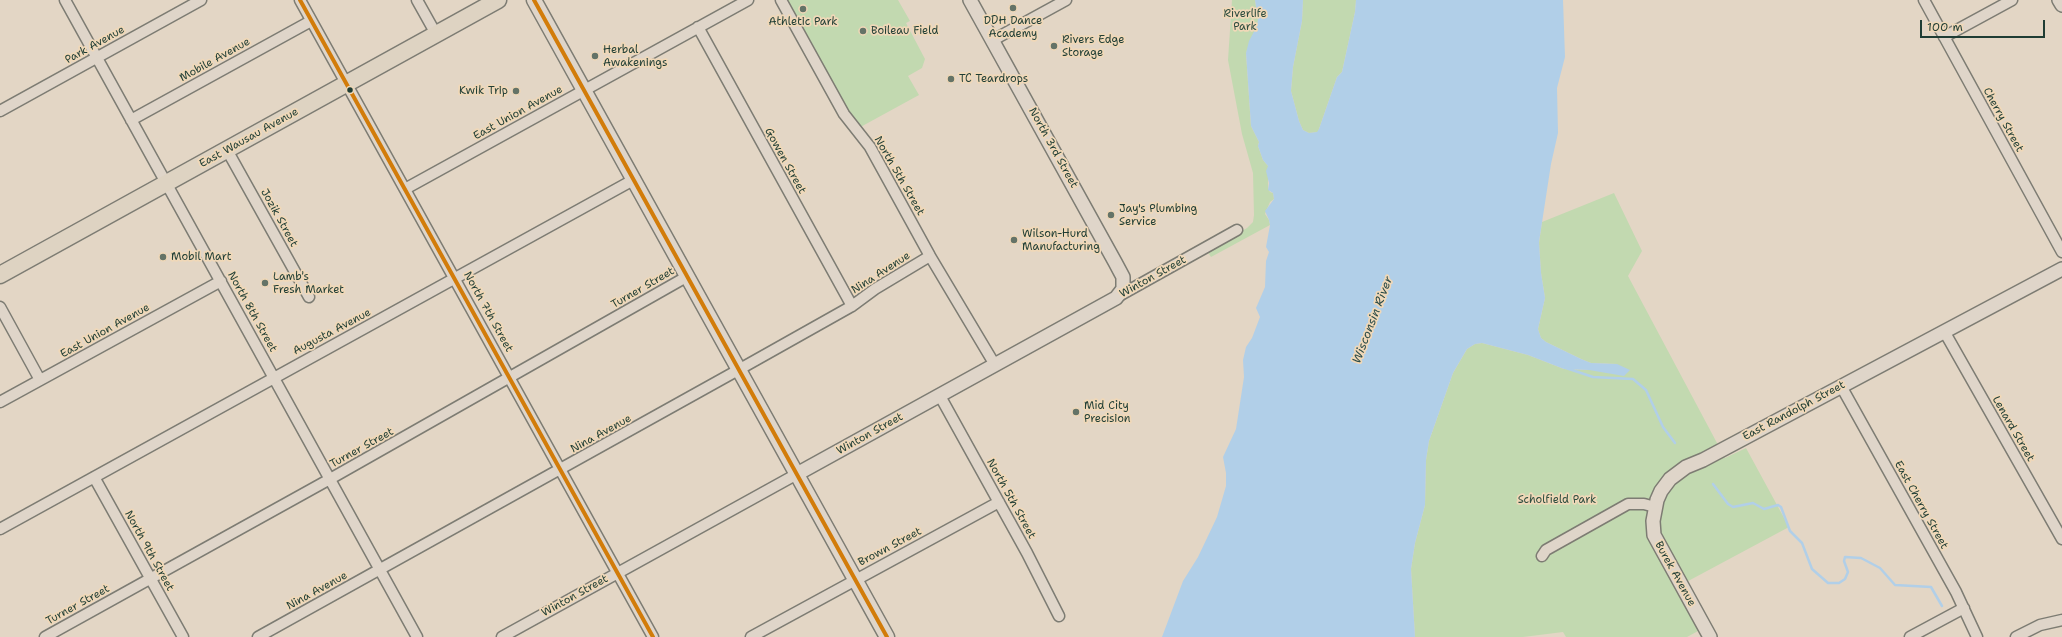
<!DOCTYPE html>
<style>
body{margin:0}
#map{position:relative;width:2062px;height:637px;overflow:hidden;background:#e3d6c5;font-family:"Shantell Sans",sans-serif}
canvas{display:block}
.scale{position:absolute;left:1920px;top:20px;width:125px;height:18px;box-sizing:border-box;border:2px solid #1f3d34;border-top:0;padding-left:5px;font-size:12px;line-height:14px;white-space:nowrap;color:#1f3d34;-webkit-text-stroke:3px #f0d8b8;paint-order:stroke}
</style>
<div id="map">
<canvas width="2062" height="637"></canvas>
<div class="scale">100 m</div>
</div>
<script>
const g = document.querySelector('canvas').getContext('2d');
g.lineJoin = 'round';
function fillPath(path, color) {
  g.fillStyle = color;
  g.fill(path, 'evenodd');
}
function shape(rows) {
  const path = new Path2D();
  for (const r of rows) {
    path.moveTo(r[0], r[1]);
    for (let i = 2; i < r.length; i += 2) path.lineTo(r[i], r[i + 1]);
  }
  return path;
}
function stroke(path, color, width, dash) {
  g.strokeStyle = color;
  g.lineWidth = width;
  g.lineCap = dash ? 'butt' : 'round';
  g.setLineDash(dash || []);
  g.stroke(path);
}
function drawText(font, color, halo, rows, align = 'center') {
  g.font = font + ' "Shantell Sans",sans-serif';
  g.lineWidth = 3.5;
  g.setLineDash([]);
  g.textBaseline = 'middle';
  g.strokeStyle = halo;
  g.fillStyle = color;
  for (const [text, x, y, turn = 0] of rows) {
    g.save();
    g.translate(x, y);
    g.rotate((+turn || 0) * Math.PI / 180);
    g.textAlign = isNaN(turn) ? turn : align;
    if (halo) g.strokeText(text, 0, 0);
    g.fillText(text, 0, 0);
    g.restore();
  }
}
const green = shape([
 [782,0,898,0,910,21,906,23,925,59,922,68,908,76,919,95,855,130],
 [1232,0,1255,0,1258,20,1257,26,1246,53,1251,126,1259,142,1258,146,1263,160,1268,166,1268,188,1270,192,1273,193,1274,199,1270,202,1265,214,1269,220,1270,225,1211,257,1207,251,1247,228,1253,222,1254,215,1253,173,1242,134,1228,60],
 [1303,0,1356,0,1355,12,1342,72,1337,77,1319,129,1318,132,1309,133,1303,130,1299,121,1291,91,1293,67,1302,21],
 [1614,193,1642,251,1628,276,1725,458,1746,448,1789,527,1677,587,1700,630,1687,637,1566,637,1563,632,1523,637,1415,637,1411,569,1415,543,1425,505,1426,460,1429,441,1453,373,1467,349,1475,344,1482,343,1528,355,1564,369,1589,370,1617,364,1591,363,1581,359,1546,342,1541,338,1538,329,1545,298,1541,273,1539,243,1542,222]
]);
const water = shape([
 [1255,0,1303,0,1302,21,1293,67,1291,91,1299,121,1303,130,1309,133,1317,132,1319,129,1337,77,1342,72,1355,12,1356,0,1563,0,1565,57,1557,88,1558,133,1551,164,1539,242,1541,273,1545,298,1538,329,1541,338,1546,342,1581,359,1591,363,1617,364,1630,370,1624,376,1589,370,1564,369,1528,355,1482,343,1475,344,1467,349,1453,373,1429,441,1426,460,1425,505,1415,543,1411,569,1415,637,1162,637,1183,581,1198,557,1217,517,1226,486,1226,473,1223,457,1236,429,1244,377,1243,360,1246,347,1252,338,1260,317,1256,308,1265,287,1266,261,1269,252,1266,247,1270,225,1269,220,1265,211,1274,199,1273,193,1268,190,1269,183,1266,171,1268,166,1263,160,1258,146,1259,142,1251,126,1246,53,1249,41,1257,26,1258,20]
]);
const stream = shape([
 [1566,368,1593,377,1633,379,1646,390,1663,427,1675,443],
 [1713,484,1728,504,1733,507,1753,503,1764,509,1778,505,1781,507,1790,531,1802,543,1812,569,1828,583,1839,583,1845,579,1848,572,1844,561,1845,557,1861,558,1880,568,1895,585,1931,587,1942,606]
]);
const minor = shape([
 [65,0,417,637],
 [300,0,653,637],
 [417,0,436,34],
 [781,0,844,114,870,147,930,256,995,365],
 [1924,0,2062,252],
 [698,27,852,306],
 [1944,37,2012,0],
 [993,40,1066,0],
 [0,111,201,0],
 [131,120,311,21],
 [227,150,309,297],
 [405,189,748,0],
 [1117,297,1237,230],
 [0,307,40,380],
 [1944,331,2062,539],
 [1841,386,1956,592,1977,637],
 [940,396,1027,553,1059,616],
 [0,402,221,281],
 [94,477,183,637],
 [0,529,635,179],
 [1542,556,1546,550,1628,504,1644,504,1655,507],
 [45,637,330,479,688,276],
 [258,637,731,374,852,306,875,289,930,256],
 [502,637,797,474],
 [751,637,999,502],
 [1910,637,1964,608],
 [2016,637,2040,625,2062,620]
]);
const tertiary = shape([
 [2059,0,2062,5],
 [797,474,1116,298,1123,289,1123,277,1115,262,970,0],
 [1710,637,1654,535,1653,521,1657,500,1661,491,1670,479,1686,467,1703,460,2062,269]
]);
const secondary = shape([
 [534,0,887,637]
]);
const primary = shape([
 [0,275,498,0]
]);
const bus1 = shape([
 [300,0,653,637],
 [534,0,887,637]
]);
const markers = [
 [1013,8,4,"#647367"],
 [803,9,4,"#647367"],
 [863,31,4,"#647367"],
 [1054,46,4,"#647367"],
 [595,56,4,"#647367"],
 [951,79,4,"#647367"],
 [350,90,3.5,"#1f3d34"],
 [516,91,4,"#647367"],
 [1111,215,4,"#647367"],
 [1014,240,4,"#647367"],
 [163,257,4,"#647367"],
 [265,283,4,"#647367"],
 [1076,412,4,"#647367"]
];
const parkNames = [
 ["Riverlife",1245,14],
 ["Park",1245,27],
 ["Scholfield Park",1557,500]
];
const poiNames = [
 ["DDH Dance",1013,21,"center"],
 ["Academy",1013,34,"center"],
 ["Athletic Park",803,22,"center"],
 ["Boileau Field",871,31],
 ["Rivers Edge",1062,40],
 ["Storage",1062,53],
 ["Herbal",603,50],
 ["Awakenings",603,63],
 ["TC Teardrops",959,79],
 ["Kwik Trip",508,91,"right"],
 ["Jay's Plumbing",1119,209],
 ["Service",1119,222],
 ["Wilson-Hurd",1022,234],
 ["Manufacturing",1022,247],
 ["Mobil Mart",171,257],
 ["Lamb's",273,277],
 ["Fresh Market",273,290],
 ["Mid City",1084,406],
 ["Precision",1084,419]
];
const streetNames = [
 ["Park Avenue",95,45,-29],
 ["Mobile Avenue",215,60,-29],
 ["East Union Avenue",518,113,-29],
 ["Cherry Street",2003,120,61],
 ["East Wausau Avenue",249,138,-29],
 ["North 3rd Street",1053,148,61],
 ["Gowen Street",785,161,61],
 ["North 5th Street",899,176,60],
 ["Jozik Street",279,218,61],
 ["Nina Avenue",881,273,-33],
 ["Winton Street",1153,277,-29],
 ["Turner Street",643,288,-30],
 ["North 8th Street",252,312,61],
 ["North 7th Street",488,312,61],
 ["East Union Avenue",105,331,-29],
 ["Augusta Avenue",332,332,-28],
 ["East Randolph Street",1794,411,-28],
 ["Lenard Street",2013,429,60],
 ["Nina Avenue",601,434,-29],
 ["Winton Street",870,434,-29],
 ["Turner Street",362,448,-29],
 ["North 5th Street",1011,499,61],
 ["East Cherry Street",1921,505,61],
 ["Brown Street",890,547,-28],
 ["North 9th Street",149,551,61],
 ["Burek Avenue",1675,574,61],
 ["Nina Avenue",317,591,-29],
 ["Winton Street",575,596,-29],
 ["Turner Street",78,605,-29]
];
const waterNames = [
 ["Wisconsin River",1373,320,-69]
];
fillPath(green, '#c2d9b0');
fillPath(water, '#b1cfe8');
stroke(stream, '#b1cfe8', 2.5);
stroke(minor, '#7d7c73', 13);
stroke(tertiary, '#7d7c73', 16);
stroke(secondary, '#7d7c73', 17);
stroke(primary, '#7d7c73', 19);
stroke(minor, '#dfd5c9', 10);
stroke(tertiary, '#dfd5c9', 13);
stroke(secondary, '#dfd5c9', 14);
stroke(primary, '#ded3c2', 16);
stroke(bus1, '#d27c0a', 4);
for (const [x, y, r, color] of markers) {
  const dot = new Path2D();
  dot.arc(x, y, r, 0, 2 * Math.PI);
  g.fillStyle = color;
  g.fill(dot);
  stroke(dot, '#f0d8b8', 1.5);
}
drawText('11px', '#2d4d3f', '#f0d8b8', parkNames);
drawText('11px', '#1f3d34', '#f0d8b8', poiNames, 'left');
drawText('11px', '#1f3d34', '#f0d8b8', streetNames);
drawText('italic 12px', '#2b4b48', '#f0d8b8', waterNames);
</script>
